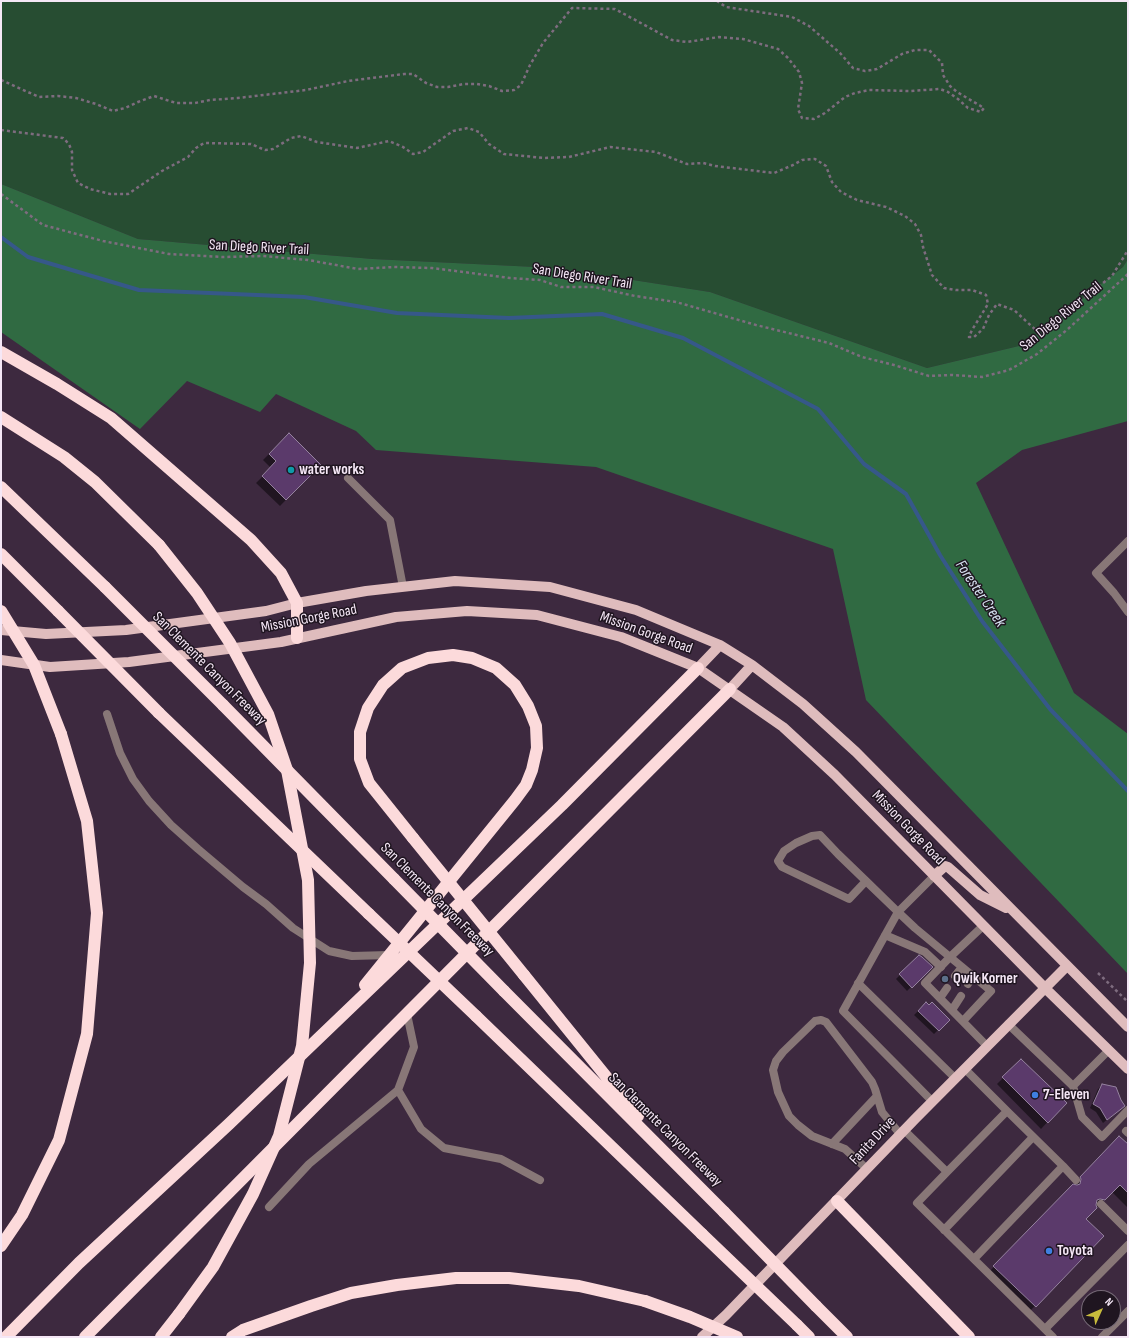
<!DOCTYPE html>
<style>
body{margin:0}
#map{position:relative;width:1129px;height:1338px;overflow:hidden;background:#3d293f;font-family:"Sofia Sans Condensed",sans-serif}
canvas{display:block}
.frame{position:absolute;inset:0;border:2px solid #f5e7f6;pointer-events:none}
.north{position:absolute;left:1081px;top:1290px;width:40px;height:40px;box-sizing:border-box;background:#1f1520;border:1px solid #756976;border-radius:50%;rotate:45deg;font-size:11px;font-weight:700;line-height:16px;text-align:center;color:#f5e7f6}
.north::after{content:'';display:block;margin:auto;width:14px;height:18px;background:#c7bb3c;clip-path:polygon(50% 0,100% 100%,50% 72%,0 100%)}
</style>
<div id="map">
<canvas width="1129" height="1338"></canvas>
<div class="frame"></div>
<div class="north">N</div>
</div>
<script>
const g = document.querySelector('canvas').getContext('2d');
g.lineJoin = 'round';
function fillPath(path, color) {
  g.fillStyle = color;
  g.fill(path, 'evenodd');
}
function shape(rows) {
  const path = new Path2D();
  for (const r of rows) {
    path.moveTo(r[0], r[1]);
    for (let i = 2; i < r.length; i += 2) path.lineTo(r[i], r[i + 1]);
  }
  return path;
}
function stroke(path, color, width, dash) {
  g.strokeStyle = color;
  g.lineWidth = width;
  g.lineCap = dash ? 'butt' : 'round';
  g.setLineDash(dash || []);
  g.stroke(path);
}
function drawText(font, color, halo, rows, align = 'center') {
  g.font = font + ' "Sofia Sans Condensed",sans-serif';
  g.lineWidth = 3;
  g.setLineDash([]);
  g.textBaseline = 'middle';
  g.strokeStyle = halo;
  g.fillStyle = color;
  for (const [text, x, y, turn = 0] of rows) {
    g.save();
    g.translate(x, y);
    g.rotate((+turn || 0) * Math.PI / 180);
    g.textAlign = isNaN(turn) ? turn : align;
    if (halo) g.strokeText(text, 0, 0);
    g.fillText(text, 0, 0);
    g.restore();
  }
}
const green = shape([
 [1,1,1128,1,1128,259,1123,267,1023,345,927,368,710,292,556,268,373,259,138,239,1,184]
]);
const forest = shape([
 [1,184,138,239,373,259,556,268,710,292,927,368,1023,345,1123,267,1128,259,1128,421,1022,450,976,483,1074,693,1128,734,1128,974,866,700,833,549,596,467,376,450,356,431,276,394,260,412,187,381,140,429,1,332]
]);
const shadow = shape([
 [289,434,320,465,280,506,256,483,271,468,263,460],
 [919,956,931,967,907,991,896,979],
 [926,1003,948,1020,934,1034,914,1015],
 [1021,1060,1065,1103,1041,1129,997,1084],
 [1102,1085,1120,1109,1103,1123,1096,1112,1090,1108,1098,1089],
 [1112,1145,1128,1145,1128,1208,1112,1192,1085,1219,1103,1236,1027,1314,986,1275]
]);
const stream = shape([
 [1,237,28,257,139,290,304,297,397,313,509,318,602,314,683,338,818,409,864,464,906,494,940,555,982,621,1050,709,1128,791]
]);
const building = shape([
 [289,433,321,465,286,500,262,476,276,461,269,454,289,433],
 [919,955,922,957,933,967,912,988,899,974,919,955],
 [926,1002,929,1005,932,1002,950,1020,939,1031,918,1011,926,1002],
 [1021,1059,1067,1103,1048,1123,1002,1077,1021,1059],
 [1102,1084,1116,1087,1121,1100,1125,1106,1107,1120,1100,1108,1093,1104,1102,1084],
 [1119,1136,1128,1144,1128,1193,1120,1185,1105,1200,1100,1199,1097,1200,1096,1205,1097,1208,1086,1219,1104,1236,1036,1307,993,1266,1073,1184,1077,1185,1080,1184,1081,1179,1080,1177,1119,1136]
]);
const path = shape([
 [1,80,39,97,58,96,76,98,96,104,113,111,125,108,138,102,154,96,176,103,195,103,210,100,238,98,306,90,348,81,404,74,413,74,426,83,437,87,448,87,464,84,477,84,489,86,502,91,514,90,521,85,530,65,543,43,572,8,615,9,672,40,687,42,719,37,743,39,778,49,788,58,799,72,802,83,798,109,802,118,814,119,825,113,845,97,855,93,869,90,910,91,940,89,948,92,958,99,968,108,981,112,984,108,957,92,950,86,943,75,942,63,929,50,915,50,902,54,877,69,865,71,853,68,840,53,809,26,792,17,726,7,717,1],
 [1,130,63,138,69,144,72,152,72,170,78,183,90,189,110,194,128,194,162,171,188,157,196,148,204,143,251,144,265,150,273,149,291,138,301,136,317,142,357,148,389,141,403,147,413,154,423,152,453,131,468,128,479,132,489,144,504,154,544,158,569,157,610,147,656,152,687,164,703,163,715,166,774,173,793,165,802,160,815,159,826,166,832,182,841,192,857,200,886,207,905,216,915,224,921,235,923,247,932,275,944,288,956,290,972,290,986,295,988,304,972,330,969,337,974,337,983,329,989,315,997,304,1014,310,1039,333,1112,276,1128,250],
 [1,194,43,225,103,241,169,254,223,257,263,256,308,260,358,269,394,267,432,268,510,278,540,280,561,287,594,287,635,296,676,302,756,325,829,343,862,357,894,365,929,376,953,375,982,377,1009,370,1037,354,1068,329,1128,274],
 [1098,973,1128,1002]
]);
const lane = shape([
 [348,478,390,520,403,587],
 [107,714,120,753,133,779,149,801,171,825,198,849,243,887,266,904,293,928,329,951,352,956,389,955],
 [866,881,849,899,782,867,778,861,784,851,796,843,812,836,820,835,838,854,866,881,898,912,934,876],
 [885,935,925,952,941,967],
 [955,976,962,967],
 [858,983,955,1078],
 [968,984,972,976],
 [940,998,947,988],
 [952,1010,961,996],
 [963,1021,991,991,950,957,925,983,987,1046],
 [1008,1024,1073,1086,1108,1051],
 [1073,1086,1082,1117,1102,1137,1128,1110],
 [398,1090,421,1129,444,1148,501,1159,540,1180],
 [932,1101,843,1011,898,912,915,928,950,957,983,926],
 [904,1130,947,1172,1007,1111,965,1069],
 [1126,1131,1128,1133],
 [832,1144,877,1096],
 [1063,1166,1076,1180],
 [867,1169,845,1149,812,1136,798,1125,789,1116,778,1092,773,1070,776,1061,783,1052,815,1021,821,1020,826,1022,872,1082,875,1089,882,1112,900,1134],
 [947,1172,917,1203,1053,1337],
 [1101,1204,1128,1231],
 [269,1207,309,1164,398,1090,414,1047,407,1014],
 [944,1230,1033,1137],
 [974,1259,1063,1166,1007,1111],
 [1045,1329,1128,1245],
 [1102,1337,1128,1311]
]);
const street = shape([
 [1128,541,1096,573,1114,593,1128,612]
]);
const primary = shape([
 [1,630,46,634,126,630,266,611,297,603,366,591,455,581,550,587,636,610,720,645,752,665,803,704,856,752,1128,1027],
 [1,660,50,667,129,662,281,642,396,617,467,611,537,615,621,637,698,668,783,727,835,775,1045,988,1128,1069],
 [698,668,720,645],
 [730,689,752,665],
 [934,876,945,866,948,867,980,895,1006,908],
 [702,1337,726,1315,915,1119,1067,966]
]);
const highway = shape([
 [1,352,57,384,111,418,251,540,281,573,297,603,297,638],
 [1,417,64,457,95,482,159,545],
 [1,487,105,587],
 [1,554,58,611],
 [223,705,394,879],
 [159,713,369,914],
 [524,975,638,1116],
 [365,985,515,800,526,785,532,770,537,748,536,726,528,706,515,685,496,668,472,658,453,655,428,658,402,668,383,685,368,708,360,732,360,759,369,783,413,838],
 [504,991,724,1212],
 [476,1016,702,1234],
 [837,1201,969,1337],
 [1,1246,22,1215,59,1140,87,1034,97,913,87,821,61,734],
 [816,1306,847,1337],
 [797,1325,809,1337],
 [6,1337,79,1263,229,1124,562,805,698,668],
 [85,1337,730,689],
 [161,1337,179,1314],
 [232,1337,243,1330,311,1306,351,1293,397,1285,456,1278,509,1278,579,1286,645,1301]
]);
const highwayBridge = shape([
 [159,545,197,593,230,643,268,714,287,770,308,880,310,963,302,1046,279,1136,253,1194,213,1267,179,1314],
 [105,587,223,705],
 [1,611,34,665,61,734],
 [58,611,159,713],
 [413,838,524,975],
 [394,879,504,991],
 [369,914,476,1016],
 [724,1212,816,1306],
 [702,1234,797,1325],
 [645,1301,690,1317,737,1337]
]);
const markers = [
 [291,470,4,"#0f9aa8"],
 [945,979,4,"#5c6f8a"],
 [1035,1095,4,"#3f7fe0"],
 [1049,1251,4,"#3f7fe0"]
];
const streetNames = [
 ["San Diego River Trail",259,248,3],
 ["San Diego River Trail",582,277,9],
 ["San Diego River Trail",1061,317,-39],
 ["Mission Gorge Road",309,619,-11],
 ["Mission Gorge Road",646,633,20],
 ["San Clemente Canyon Freeway",209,669,45],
 ["Mission Gorge Road",908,828,46],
 ["San Clemente Canyon Freeway",437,900,45],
 ["San Clemente Canyon Freeway",665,1130,45],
 ["Fanita Drive",873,1141,-47]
];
const poiNames = [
 ["water works",299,470],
 ["Qwik Korner",953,979],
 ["7-Eleven",1043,1095],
 ["Toyota",1057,1251]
];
const waterNames = [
 ["Forester Creek",980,594,56]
];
fillPath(green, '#274d32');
fillPath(forest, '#306a42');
fillPath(shadow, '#0007');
stroke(stream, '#365889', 4);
fillPath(building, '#5b3a6b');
stroke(building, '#95829f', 1);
stroke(path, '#7e6c7f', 2.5, [3, 3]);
stroke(lane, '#877', 8);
stroke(street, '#877', 8);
stroke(primary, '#dfbcbd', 10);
stroke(highway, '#fcdadb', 12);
stroke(highwayBridge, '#fcdadb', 12);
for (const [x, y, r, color] of markers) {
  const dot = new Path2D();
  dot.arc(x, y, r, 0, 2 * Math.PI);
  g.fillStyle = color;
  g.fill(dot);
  stroke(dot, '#1f1520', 1.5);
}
drawText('15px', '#f5e7f6', '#1f1520', streetNames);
drawText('bold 15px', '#f5e7f6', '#1f1520', poiNames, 'left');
drawText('italic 16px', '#d7e2f1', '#1f1520', waterNames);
</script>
